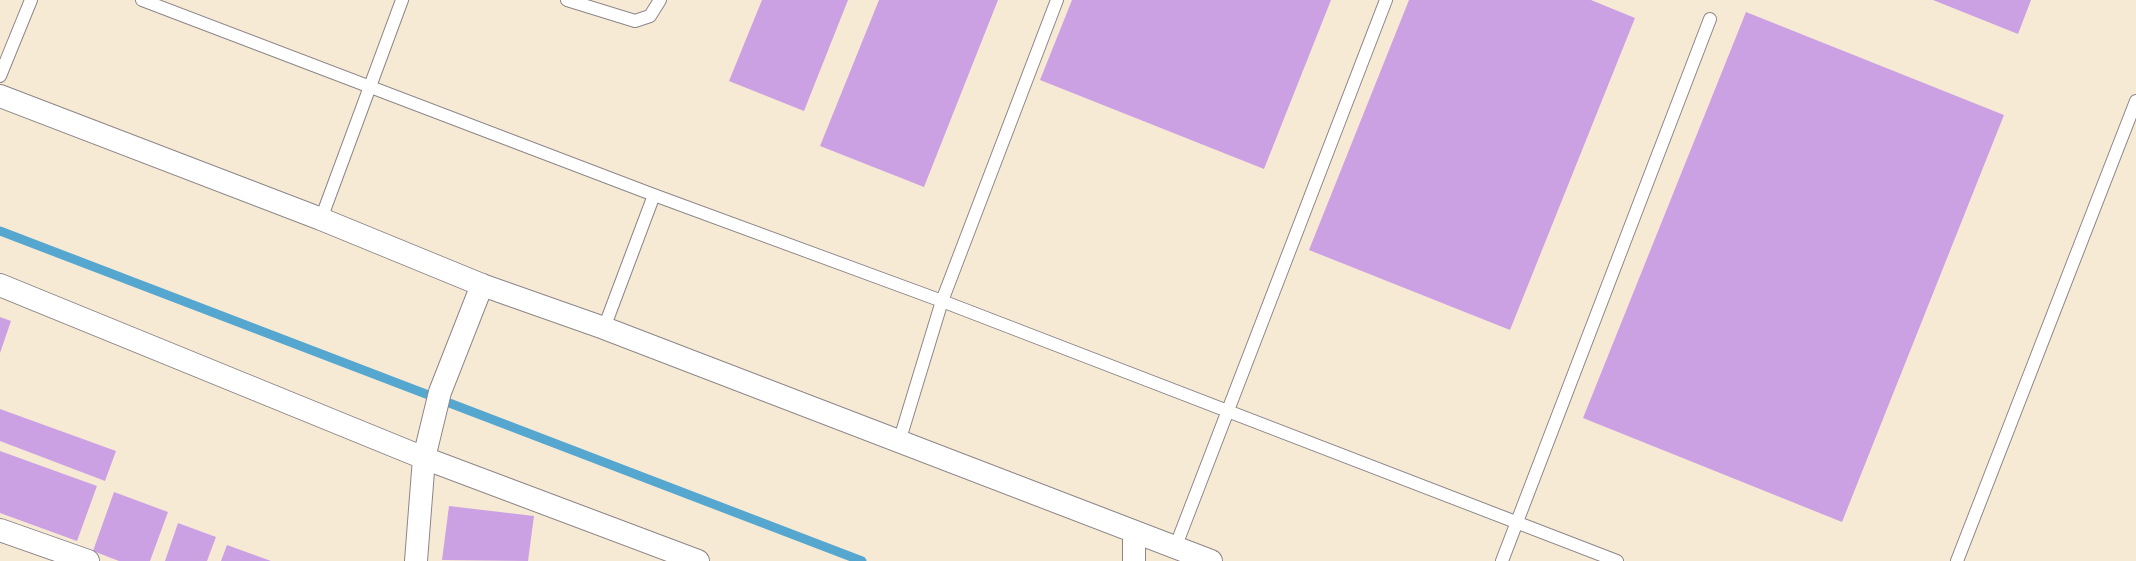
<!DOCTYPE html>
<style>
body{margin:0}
canvas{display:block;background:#f7ead5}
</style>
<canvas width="2136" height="561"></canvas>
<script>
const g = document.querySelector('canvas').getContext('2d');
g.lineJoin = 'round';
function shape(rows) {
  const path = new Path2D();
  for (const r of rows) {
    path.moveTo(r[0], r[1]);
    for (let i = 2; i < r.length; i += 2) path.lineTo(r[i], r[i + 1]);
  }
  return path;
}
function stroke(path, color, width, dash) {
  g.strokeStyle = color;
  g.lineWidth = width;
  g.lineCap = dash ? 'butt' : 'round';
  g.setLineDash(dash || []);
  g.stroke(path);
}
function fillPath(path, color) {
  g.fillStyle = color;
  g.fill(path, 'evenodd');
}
const stream = shape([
 [0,231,862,561]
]);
const building = shape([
 [762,0,848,0,804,111,729,81],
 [879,0,998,0,924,187,820,146],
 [1072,0,1331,0,1264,169,1040,80],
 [1409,0,1591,0,1635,18,1510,330,1309,250],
 [1933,0,2031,0,2018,34],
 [1746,12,2004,115,1842,522,1583,418],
 [0,317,11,321,0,353],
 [0,409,116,451,105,481,0,441],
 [0,451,97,486,77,541,0,513],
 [114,492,168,512,150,561,119,561,93,551],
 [449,506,534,516,528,561,442,560],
 [178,523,216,537,207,561,165,561],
 [227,545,271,561,221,561]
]);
const lane = shape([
 [142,0,654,195,942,301,1617,561],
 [567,0,635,21,650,16,660,0],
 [0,76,31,0],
 [321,219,402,0],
 [604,328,654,195],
 [899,442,942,301,1057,0],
 [1175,548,1386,0],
 [1502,561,1710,19],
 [1957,561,2136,101]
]);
const street = shape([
 [0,285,424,458,698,561],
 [0,530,88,561],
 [1134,532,1134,561],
 [416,561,424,458,440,392,482,285]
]);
const secondary = shape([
 [0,96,321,219,482,285,604,328,1211,561]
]);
stroke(stream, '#56a7d0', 9);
fillPath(building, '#cba1e4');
stroke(lane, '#8c8688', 14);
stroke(street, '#8c8688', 24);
stroke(secondary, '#8c8688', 24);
stroke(lane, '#fff', 12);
stroke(street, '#fff', 22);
stroke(secondary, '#fff', 22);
</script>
